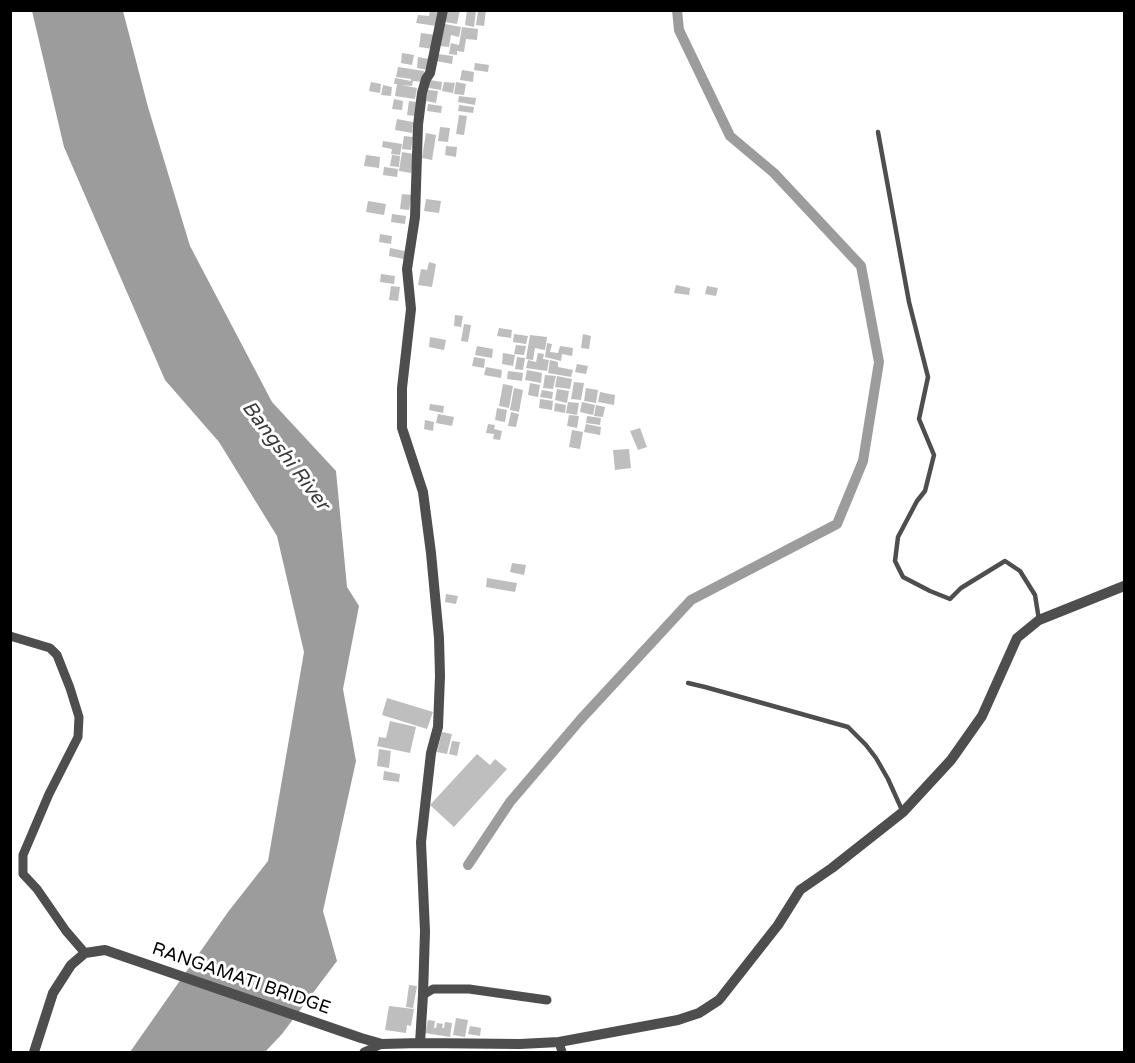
<!DOCTYPE html>
<style>
body{margin:0}
#map{position:relative;width:1135px;height:1063px;overflow:hidden;background:#fff;font-family:"Varela Round",sans-serif}
canvas{display:block}
.frame{position:absolute;inset:0;border:12px solid #000;pointer-events:none}
</style>
<div id="map">
<canvas width="1135" height="1063"></canvas>
<div class="frame"></div>
</div>
<script>
const g = document.querySelector('canvas').getContext('2d');
g.lineJoin = 'round';
function fillPath(path, color) {
  g.fillStyle = color;
  g.fill(path, 'evenodd');
}
function shape(rows) {
  const path = new Path2D();
  for (const r of rows) {
    path.moveTo(r[0], r[1]);
    for (let i = 2; i < r.length; i += 2) path.lineTo(r[i], r[i + 1]);
  }
  return path;
}
function stroke(path, color, width, dash) {
  g.strokeStyle = color;
  g.lineWidth = width;
  g.lineCap = dash ? 'butt' : 'round';
  g.setLineDash(dash || []);
  g.stroke(path);
}
function drawText(font, color, halo, rows, align = 'center') {
  g.font = font + ' "Varela Round",sans-serif';
  g.lineWidth = 6;
  g.setLineDash([]);
  g.textBaseline = 'middle';
  g.strokeStyle = halo;
  g.fillStyle = color;
  for (const [text, x, y, turn = 0] of rows) {
    g.save();
    g.translate(x, y);
    g.rotate((+turn || 0) * Math.PI / 180);
    g.textAlign = isNaN(turn) ? turn : align;
    if (halo) g.strokeText(text, 0, 0);
    g.fillText(text, 0, 0);
    g.restore();
  }
}
const water = shape([
 [32,11,123,11,148,107,190,246,272,402,336,471,347,587,359,606,343,689,356,761,323,911,337,961,282,1034,265,1052,130,1052,228,912,268,861,304,652,277,536,219,442,165,380,64,147]
]);
const canal = shape([
 [468,865,510,802,581,719,691,600,837,524,863,461,879,362,861,266,774,173,730,136,679,30,677,10]
]);
const building = shape([
 [430,10,438,10,436,26,416,23,418,15,429,16],
 [447,10,460,10,457,24,445,22],
 [467,10,476,11,474,27,465,25],
 [478,10,486,10,484,26,476,25],
 [445,24,461,27,459,37,451,35,449,47,440,46],
 [462,27,478,29,477,40,466,39,464,52,457,51,457,55,449,54,451,43,459,45],
 [421,33,436,35,433,49,419,47],
 [402,53,414,55,412,65,401,63],
 [437,54,453,56,452,64,436,61],
 [418,57,429,59,428,70,417,68],
 [475,63,489,65,488,72,474,70],
 [398,67,424,71,423,82,413,81,412,86,401,85,417,88,415,99,395,96,397,84,394,84,395,78,411,81,411,79,396,77],
 [462,70,474,72,473,82,460,80],
 [430,80,442,82,441,90,429,88],
 [371,82,381,84,380,93,369,91],
 [444,82,455,83,453,93,442,91],
 [456,82,466,84,464,95,454,94],
 [383,85,392,87,391,96,381,95],
 [428,90,438,91,436,103,426,101],
 [459,96,476,98,475,105,458,102],
 [394,99,403,101,402,110,392,109],
 [409,101,417,102,415,116,407,115],
 [428,104,442,106,441,113,427,111],
 [459,105,474,107,473,113,458,111],
 [459,115,467,116,464,135,456,134],
 [397,119,413,122,412,133,395,130],
 [440,127,450,128,448,142,438,141],
 [426,133,436,135,432,160,422,158],
 [404,136,413,137,411,150,402,149],
 [383,141,402,144,400,155,391,154,392,149,382,147],
 [446,146,457,147,456,157,445,155],
 [402,152,414,154,411,173,399,171],
 [366,155,380,157,379,168,364,166],
 [392,155,400,156,399,167,390,166],
 [384,167,398,169,397,177,383,175],
 [402,194,412,195,409,210,400,209],
 [426,199,441,201,439,213,424,211],
 [368,201,386,204,384,215,366,212],
 [392,214,406,216,405,224,391,222],
 [380,234,392,236,391,244,379,242],
 [390,248,405,251,404,259,389,256],
 [429,262,436,264,432,287,418,285,421,269,427,270],
 [381,274,395,276,394,284,380,282],
 [676,285,690,288,689,295,674,293],
 [391,286,400,287,398,301,389,300],
 [707,286,718,288,716,296,705,294],
 [455,315,463,316,461,327,454,326],
 [464,324,471,325,468,342,461,341],
 [499,328,512,330,511,338,497,336],
 [514,334,528,336,526,344,513,342],
 [583,334,591,336,589,349,581,348],
 [530,335,547,337,545,350,535,348,533,360,526,359],
 [430,337,446,340,444,350,429,347],
 [547,343,552,344,550,352,558,353,560,346,573,348,572,356,562,354,561,361,545,357],
 [516,345,526,346,524,355,514,354],
 [477,346,493,349,492,358,475,355],
 [503,353,515,355,513,366,502,364],
 [538,353,544,354,543,359,549,360,547,371,526,368,528,360,536,362],
 [474,357,485,359,484,368,472,366],
 [517,357,525,358,523,370,515,369],
 [550,360,558,362,558,367,573,370,571,377,548,373],
 [577,364,588,366,586,374,575,372],
 [486,367,502,370,501,378,484,375],
 [527,370,542,373,541,383,525,380],
 [508,371,523,373,522,381,507,379],
 [545,375,556,376,553,389,543,388],
 [557,376,572,379,570,389,555,387],
 [574,382,584,383,581,400,571,399],
 [530,383,540,385,538,397,528,395],
 [503,384,513,386,509,408,499,406],
 [514,388,523,390,519,412,510,410],
 [586,388,598,390,596,403,584,401],
 [557,389,569,391,567,403,555,400],
 [542,390,553,392,552,399,540,397],
 [600,392,615,395,614,405,598,402],
 [540,399,553,401,552,410,539,408],
 [568,402,579,403,577,415,566,413],
 [582,402,595,405,593,415,580,412],
 [555,403,566,405,565,413,554,411],
 [430,404,444,406,443,413,429,410],
 [596,405,605,407,603,417,594,416],
 [497,408,507,410,505,422,495,420],
 [511,412,519,414,516,427,508,426],
 [438,414,454,417,452,426,436,423],
 [569,415,579,416,577,428,567,426],
 [587,416,601,418,600,425,586,423],
 [425,420,434,422,433,431,424,429],
 [488,424,495,425,494,429,502,431,500,440,493,439,494,434,486,433],
 [586,424,601,427,600,435,584,432],
 [640,428,647,447,638,450,630,431],
 [572,430,583,432,580,449,569,447],
 [629,449,631,468,615,470,613,450],
 [512,563,526,565,524,575,510,572],
 [487,578,517,583,515,592,486,587],
 [446,594,458,596,456,604,445,602],
 [387,698,433,712,427,729,382,715],
 [390,721,416,727,410,753,377,746,379,737,386,738],
 [442,732,452,734,447,754,437,752],
 [452,741,460,742,457,756,449,754],
 [379,749,391,751,389,768,377,766],
 [477,754,490,765,495,759,507,769,454,827,430,805],
 [384,771,400,774,399,782,383,780],
 [409,985,417,986,413,1008,406,1007],
 [389,1006,414,1009,411,1026,407,1025,406,1033,385,1030],
 [456,1018,468,1020,465,1037,453,1035],
 [428,1020,435,1021,434,1028,436,1028,437,1023,443,1024,442,1028,444,1028,445,1022,452,1023,450,1037,425,1033],
 [470,1026,481,1028,480,1036,468,1034]
]);
const service = shape([
 [878,132,909,302,928,377,919,419,934,455,925,491,917,501,898,537,895,561,903,577,930,591,950,599,961,588,1005,561,1020,571,1035,595,1039,620],
 [688,683,705,687,848,727,866,745,876,758,888,779,902,810]
]);
const minor = shape([
 [10,636,50,648,57,655,70,688,79,717,78,737,49,794,23,855,23,874,37,889,66,931,85,953],
 [423,995,433,989,469,989,547,1000],
 [559,1042,562,1052],
 [364,1052,382,1044]
]);
const tertiary = shape([
 [420,1043,423,995,425,931,421,842,431,753,438,727,440,676,439,638,431,553,423,492,402,428,402,388,411,309,407,269,415,217,418,125,422,93,426,79,430,73,443,10],
 [34,1052,53,993,71,965,85,953,105,950,361,1038,382,1044,420,1043,520,1044,559,1042,678,1020,699,1013,719,1000,778,925,800,890,832,868,903,812,951,760,982,716,1017,638,1039,620,1124,586]
]);
const streetNames = [
 ["RANGAMATI BRIDGE",241,979,19]
];
const waterNames = [
 ["Bangshi River",285,456,53]
];
fillPath(water, '#9c9c9c');
stroke(canal, '#9c9c9c', 10);
fillPath(building, '#bebebe');
stroke(service, '#4e4e4e', 4.5);
stroke(minor, '#4e4e4e', 9);
stroke(tertiary, '#4e4e4e', 10);
drawText('18px', '#000', '#fff', streetNames);
drawText('italic 20px', '#3d3d3d', '#fff', waterNames);
</script>
